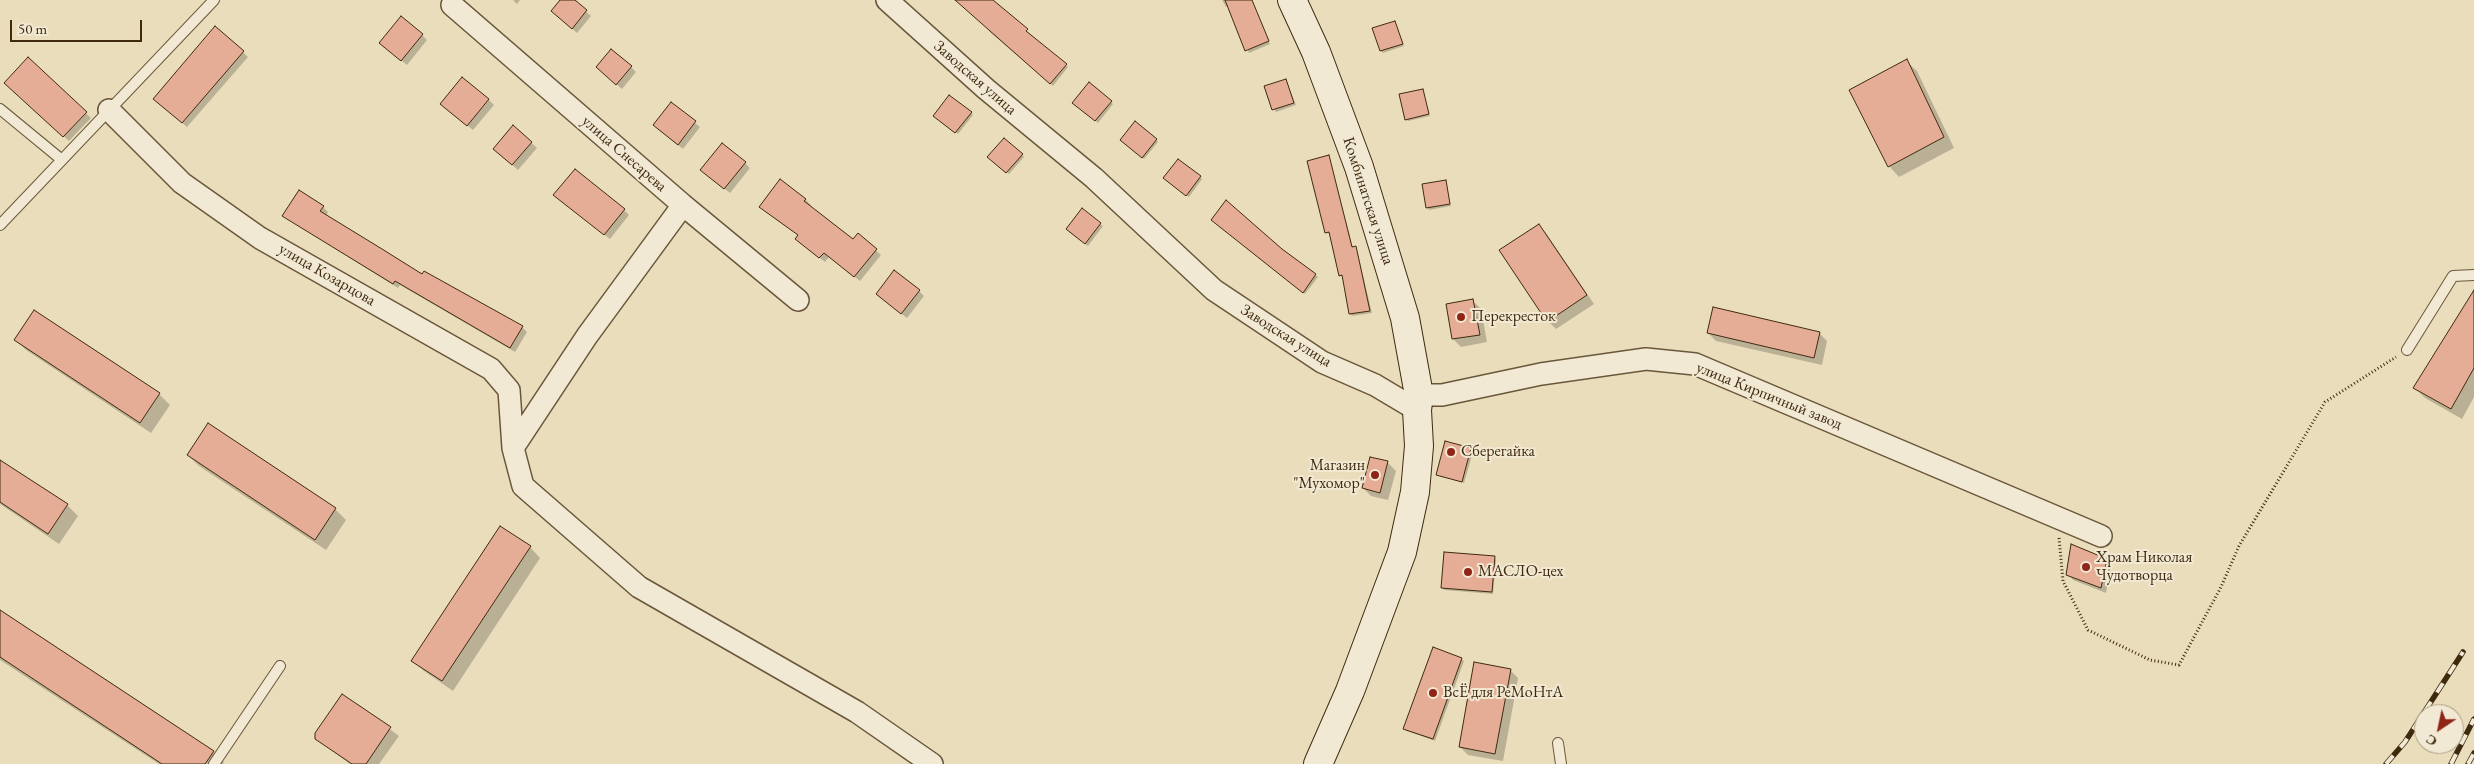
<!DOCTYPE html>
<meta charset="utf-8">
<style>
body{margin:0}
#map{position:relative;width:2474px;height:764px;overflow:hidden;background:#e9ddbb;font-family:"EB Garamond",serif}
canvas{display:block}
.north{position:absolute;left:2414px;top:704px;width:50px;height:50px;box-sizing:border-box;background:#f1e9d3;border:1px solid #aa9d85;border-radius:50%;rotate:214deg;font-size:14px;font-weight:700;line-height:20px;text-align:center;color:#3f2a10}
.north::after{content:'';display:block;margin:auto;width:18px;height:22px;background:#8f2418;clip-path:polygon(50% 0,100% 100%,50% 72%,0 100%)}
.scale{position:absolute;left:10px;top:20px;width:132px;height:22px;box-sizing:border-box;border:2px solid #3f2a10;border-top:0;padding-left:6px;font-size:15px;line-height:18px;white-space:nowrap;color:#3f2a10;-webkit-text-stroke:4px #f1e9d3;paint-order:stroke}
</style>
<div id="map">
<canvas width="2474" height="764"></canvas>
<div class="north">С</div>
<div class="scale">50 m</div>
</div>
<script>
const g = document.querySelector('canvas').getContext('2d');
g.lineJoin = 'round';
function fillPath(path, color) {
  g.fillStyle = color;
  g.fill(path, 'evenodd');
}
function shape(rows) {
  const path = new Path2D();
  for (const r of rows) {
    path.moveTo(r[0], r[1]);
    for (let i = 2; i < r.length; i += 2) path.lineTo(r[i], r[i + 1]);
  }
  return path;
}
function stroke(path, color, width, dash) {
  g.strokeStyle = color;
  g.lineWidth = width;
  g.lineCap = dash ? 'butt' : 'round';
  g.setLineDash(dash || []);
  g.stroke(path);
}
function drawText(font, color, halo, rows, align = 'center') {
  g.font = font + ' "EB Garamond",serif';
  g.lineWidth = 4;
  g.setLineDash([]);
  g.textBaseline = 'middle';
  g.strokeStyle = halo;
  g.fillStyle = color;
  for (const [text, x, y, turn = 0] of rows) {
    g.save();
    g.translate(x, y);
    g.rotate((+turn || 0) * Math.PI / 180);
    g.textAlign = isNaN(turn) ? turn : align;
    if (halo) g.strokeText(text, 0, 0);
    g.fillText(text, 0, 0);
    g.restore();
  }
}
const shadow = shape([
 [513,0,520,0,517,4],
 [562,0,573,0,591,16,577,33,558,16],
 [958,0,991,0,1068,67,1053,86,991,33,989,31,991,29],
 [1222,0,1251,0,1270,44,1249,53,1228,6,1226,7],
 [1395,22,1404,46,1383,53,1381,51],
 [422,35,427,40,407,65,386,48],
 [243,52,248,57,187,127,160,104],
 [28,59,91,118,69,141,6,83],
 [1906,61,1917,71,1954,148,1899,177,1889,166],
 [631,67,636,72,622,89,602,72],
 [1286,80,1296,105,1276,112,1274,109],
 [1422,90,1430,116,1408,121,1406,119],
 [488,99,494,105,473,130,447,109],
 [1111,102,1113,104,1098,123,1076,105],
 [671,103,700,127,683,149,659,130],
 [971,113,973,115,958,134,937,118],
 [514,127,537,148,518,170,500,154],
 [1004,140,1024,157,1009,174,989,157],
 [1156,140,1158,142,1144,159,1124,142],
 [1329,156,1353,248,1357,250,1372,313,1352,316,1350,314,1344,277,1340,275,1331,234,1326,233,1308,162],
 [745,163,750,168,730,193,707,175],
 [1200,177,1202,179,1189,197,1167,180],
 [1446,182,1451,206,1429,210,1427,207],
 [805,199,811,205,809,207,853,240,858,235,881,255,860,281,829,257,825,262,796,239,799,236,766,212],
 [560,200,624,210,629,215,610,239],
 [323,207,328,212,326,216,423,275,522,327,527,332,515,352,400,285,398,288,283,216],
 [1214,222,1281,250,1318,277,1305,294],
 [1100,224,1103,226,1088,246,1069,232],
 [1538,225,1546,233,1594,304,1556,329,1548,321,1500,251],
 [919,291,924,296,907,318,882,299],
 [2474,292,2474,397,2462,419,2425,398,2415,388],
 [1473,301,1481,309,1487,342,1461,347,1453,339],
 [34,312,159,394,170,405,151,433,26,350,16,340],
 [1708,333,1819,333,1827,341,1822,365,1716,341],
 [208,425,335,509,346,520,326,550,199,466,188,455],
 [1471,449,1473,452,1464,483,1437,475],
 [1371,458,1388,463,1396,471,1388,500,1371,496,1363,488],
 [0,461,67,505,78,516,59,544,0,504],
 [530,547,540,558,453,691,424,671,413,661],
 [1494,557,1496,560,1493,594,1444,590,1442,587],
 [2106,560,2111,565,2106,593,2073,580,2068,574],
 [0,612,213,752,224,762,223,764,159,764,0,660],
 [1461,659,1464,661,1435,741,1407,731,1405,728],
 [1510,670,1518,678,1503,761,1468,755,1460,747],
 [343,695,399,736,379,764,350,764,314,737]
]);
const building = shape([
 [560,0,575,0,587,10,572,29,551,11,560,0],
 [955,0,993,0,1028,29,1026,31,1067,64,1050,84,955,0],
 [1225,0,1252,0,1269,41,1245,51,1225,0],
 [401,16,423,34,401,61,379,43,401,16],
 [1395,21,1403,44,1380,51,1372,28,1395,21],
 [215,26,244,51,182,123,153,99,215,26],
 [611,49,632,66,616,85,596,67,611,49],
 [28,57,87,112,63,137,4,83,28,57],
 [1907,59,1944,137,1888,167,1849,90,1907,59],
 [462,77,489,99,467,126,440,104,462,77],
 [1286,79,1294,103,1272,110,1264,86,1286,79],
 [1089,82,1112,101,1095,121,1072,103,1089,82],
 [1423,89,1429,114,1405,120,1399,94,1423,89],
 [949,95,972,112,955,133,933,116,949,95],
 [671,102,696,121,678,145,653,125,671,102],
 [1135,121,1157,139,1142,158,1120,140,1135,121],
 [513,125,532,142,512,165,493,149,513,125],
 [1004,138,1023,154,1006,173,987,157,1004,138],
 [722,143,746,162,724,189,700,170,722,143],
 [1329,155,1352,247,1356,246,1370,311,1349,314,1342,275,1339,276,1329,232,1325,233,1307,161,1329,155],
 [1178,159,1201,176,1186,196,1163,178,1178,159],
 [575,169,625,209,604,235,553,195,575,169],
 [780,179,806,199,804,201,853,239,858,233,877,249,854,277,824,253,819,258,795,239,798,235,759,207,780,179],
 [1446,180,1450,204,1426,208,1422,184,1446,180],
 [299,190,324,206,320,211,382,249,422,274,424,271,523,326,510,348,395,281,393,284,282,216,299,190],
 [1226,200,1282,249,1316,274,1303,293,1211,220,1226,200],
 [1082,208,1101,223,1085,244,1066,229,1082,208],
 [1539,224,1587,295,1547,322,1499,250,1539,224],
 [894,270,920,290,901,314,876,294,894,270],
 [2474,290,2474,368,2451,409,2413,388,2474,290],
 [1473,299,1480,335,1452,339,1446,304,1473,299],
 [1713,307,1820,332,1814,358,1707,333,1713,307],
 [34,310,160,393,140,423,14,340,34,310],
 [208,423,336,508,315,540,187,455,208,423],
 [1445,441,1471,448,1462,482,1436,475,1445,441],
 [1370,457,1388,461,1380,493,1362,488,1370,457],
 [0,460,68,504,48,534,0,502,0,460],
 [500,526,531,546,442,681,411,661,500,526],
 [2071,544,2107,559,2101,588,2066,575,2071,544],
 [1444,552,1495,556,1492,592,1441,588,1444,552],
 [0,610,214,751,205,764,162,764,0,657,0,610],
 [1433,647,1462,658,1433,739,1403,729,1433,647],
 [1474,662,1511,669,1495,754,1459,747,1474,662],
 [342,694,391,727,366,764,352,764,315,739,315,733,342,694]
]);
const path = shape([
 [2059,538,2063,581,2088,630,2150,660,2179,665,2221,587,2239,546,2325,402,2396,357]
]);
const lane = shape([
 [0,109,62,160],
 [0,225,214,0],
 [2407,350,2453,276,2474,275],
 [1558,743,1561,764],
 [214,764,280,666]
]);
const street = shape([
 [887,0,986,89,1094,178,1214,290,1322,362,1375,385,1417,410],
 [452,5,683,205,798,300],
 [109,110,182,183,260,238,491,369,509,390,513,448,523,486,639,587,857,712,932,764],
 [1419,395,1442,395,1541,374,1646,359,1695,364,2101,536],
 [513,448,587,336,683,205]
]);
const secondary = shape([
 [1292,0,1316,52,1359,167,1405,318,1419,395,1417,410,1419,446,1415,492,1402,552,1350,691,1318,764]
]);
const rail = shape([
 [2386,764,2405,742,2463,652],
 [2451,764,2474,719],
 [2468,764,2474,753]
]);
const markers = [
 [1461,317,5,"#8f2418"],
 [1451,452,5,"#8f2418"],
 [1375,475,5,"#8f2418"],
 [2086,567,5,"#8f2418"],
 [1468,572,5,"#8f2418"],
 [1433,693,5,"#8f2418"]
];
const streetNames = [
 ["Заводская улица",975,78,41],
 ["улица Снесарева",624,154,41],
 ["Комбинатская улица",1368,201,72],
 ["улица Козарцова",327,275,30],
 ["Заводская улица",1286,336,32],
 ["улица Кирпичный завод",1769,396,22]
];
const poiNames = [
 ["Перекресток",1471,317],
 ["Сберегайка",1461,452],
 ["Магазин",1365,466,"right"],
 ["\"Мухомор\"",1365,484,"right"],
 ["Храм Николая",2096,558],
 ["Чудотворца",2096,576],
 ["МАСЛО-цех",1478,572],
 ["ВсЁ для РеМоНтА",1443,693]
];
fillPath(shadow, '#0003');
fillPath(building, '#e6ad96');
stroke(building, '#3f2a10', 1);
stroke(lane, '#6a573b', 12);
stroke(street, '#6a573b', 24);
stroke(secondary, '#3f2a10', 30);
stroke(path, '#3f2a10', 3, [1, 2.5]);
stroke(lane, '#f1e9d3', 10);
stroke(street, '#f1e9d3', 21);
stroke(secondary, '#f1e9d3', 28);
stroke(rail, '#3f2a10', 5.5);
stroke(rail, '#f1e9d3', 4, [11]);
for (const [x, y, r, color] of markers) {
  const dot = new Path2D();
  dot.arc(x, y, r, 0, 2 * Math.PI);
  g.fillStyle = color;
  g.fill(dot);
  stroke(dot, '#f1e9d3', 2);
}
drawText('16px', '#3f2a10', '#f1e9d3', streetNames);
drawText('16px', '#3f2a10', '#f1e9d3', poiNames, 'left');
</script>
